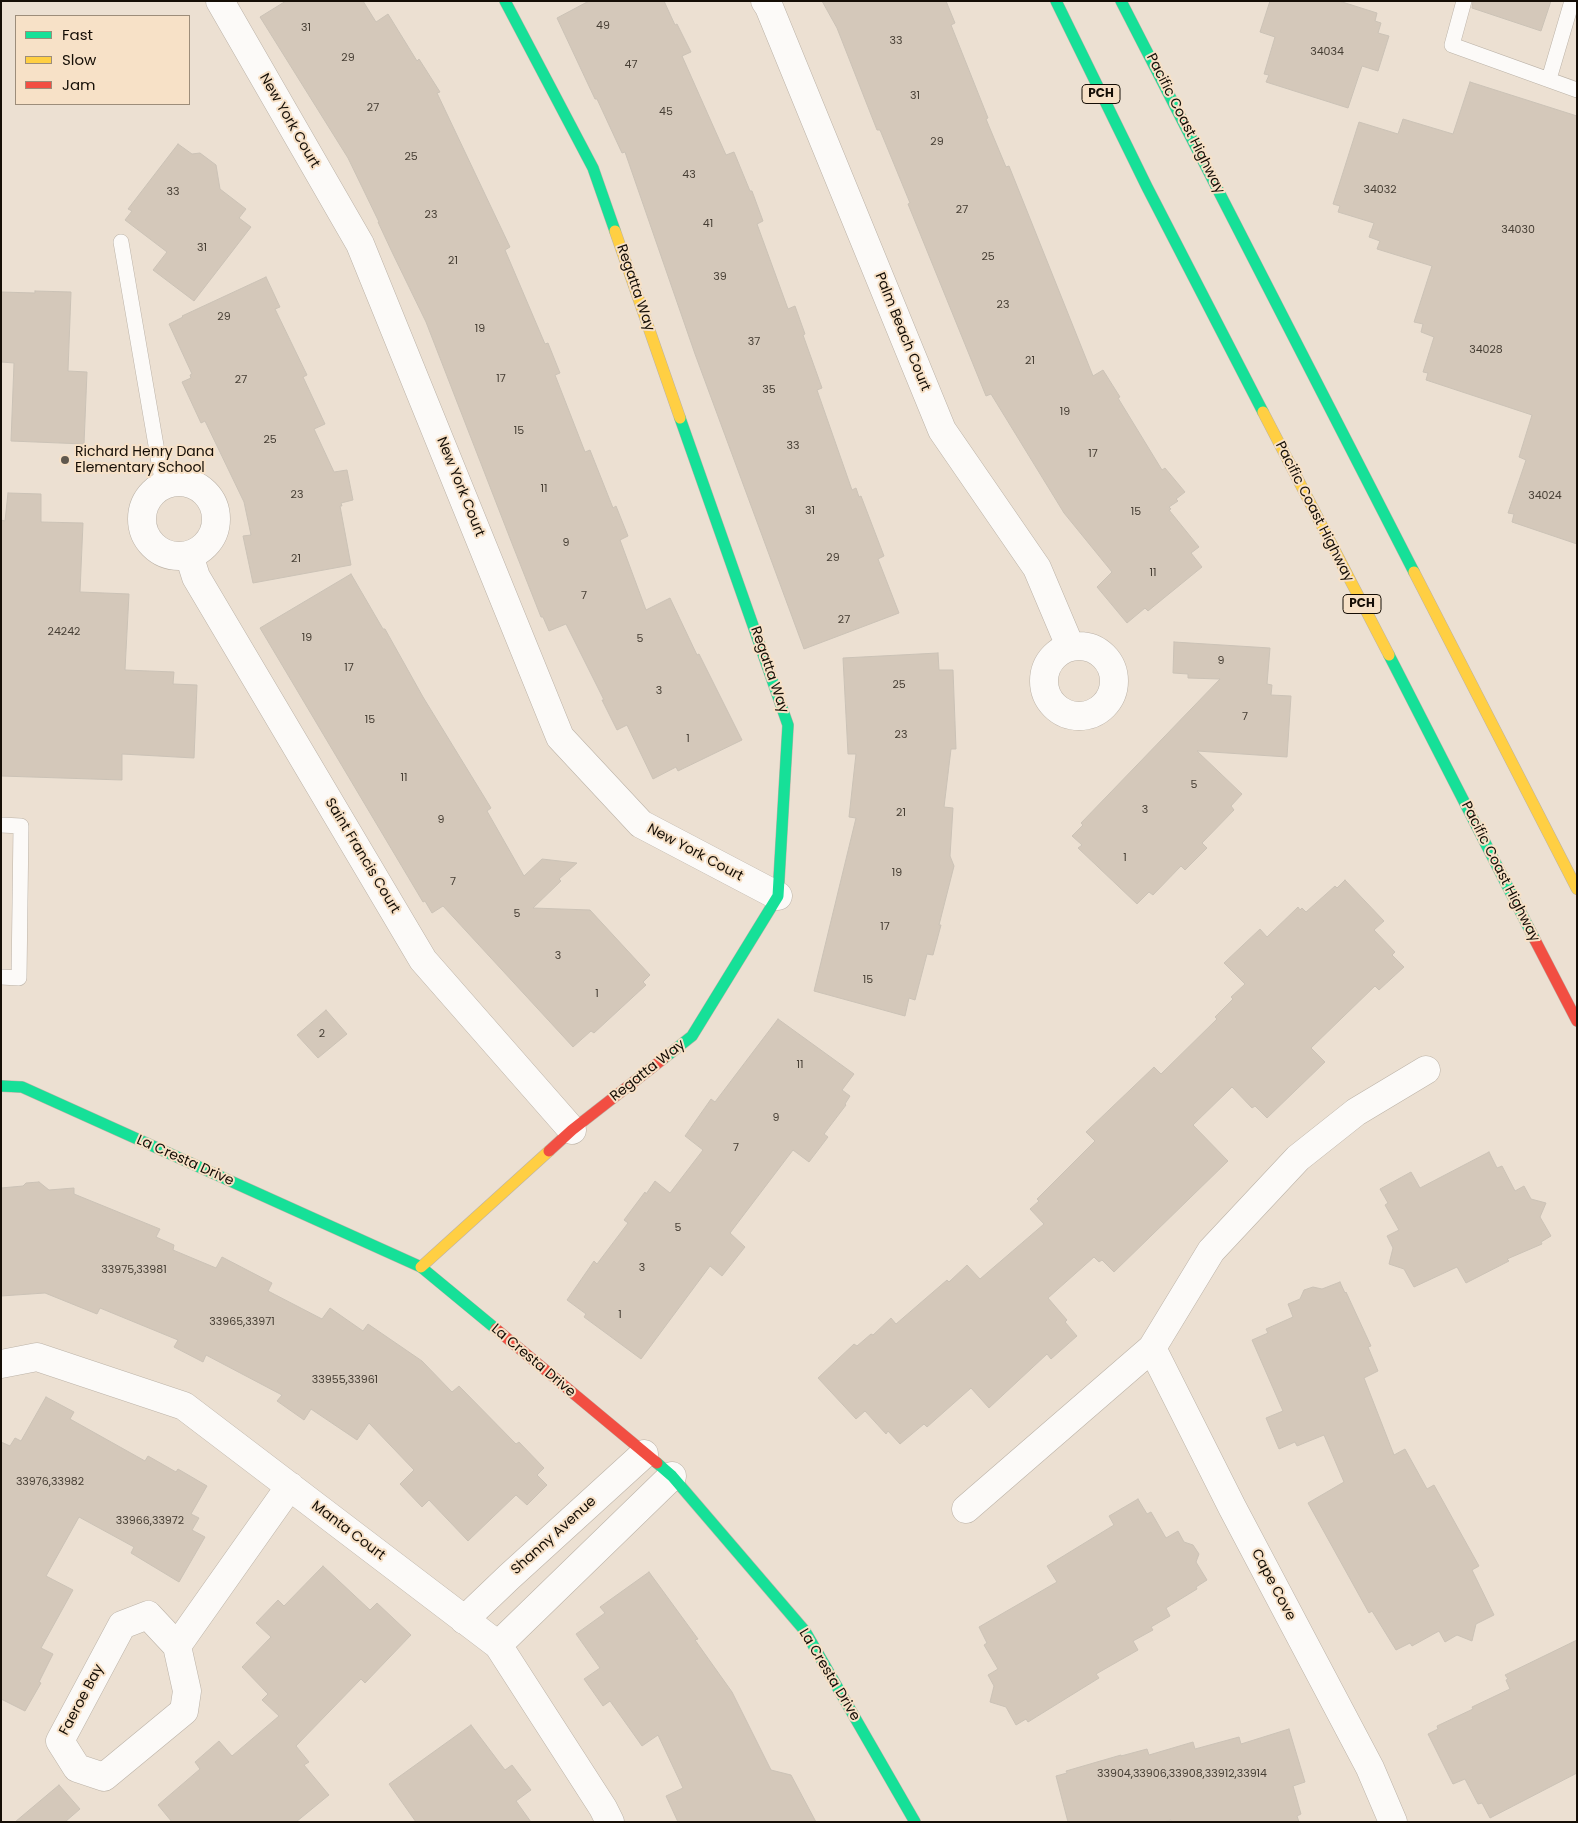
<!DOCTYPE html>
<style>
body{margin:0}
#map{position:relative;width:1578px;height:1823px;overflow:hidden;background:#ece0d2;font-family:Poppins,sans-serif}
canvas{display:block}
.frame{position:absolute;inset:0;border:2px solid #150e06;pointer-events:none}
.legend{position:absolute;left:15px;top:15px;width:175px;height:90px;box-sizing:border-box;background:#f7e1c7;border:1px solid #9d8d7a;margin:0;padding:6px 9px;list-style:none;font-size:15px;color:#150e06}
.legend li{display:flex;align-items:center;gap:10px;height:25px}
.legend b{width:25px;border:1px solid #9d8d7a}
</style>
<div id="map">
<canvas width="1578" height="1823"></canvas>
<div class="frame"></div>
<ul class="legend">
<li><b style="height:6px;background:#16e098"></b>Fast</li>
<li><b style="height:6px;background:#ffcf43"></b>Slow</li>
<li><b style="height:6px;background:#f24e42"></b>Jam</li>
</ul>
</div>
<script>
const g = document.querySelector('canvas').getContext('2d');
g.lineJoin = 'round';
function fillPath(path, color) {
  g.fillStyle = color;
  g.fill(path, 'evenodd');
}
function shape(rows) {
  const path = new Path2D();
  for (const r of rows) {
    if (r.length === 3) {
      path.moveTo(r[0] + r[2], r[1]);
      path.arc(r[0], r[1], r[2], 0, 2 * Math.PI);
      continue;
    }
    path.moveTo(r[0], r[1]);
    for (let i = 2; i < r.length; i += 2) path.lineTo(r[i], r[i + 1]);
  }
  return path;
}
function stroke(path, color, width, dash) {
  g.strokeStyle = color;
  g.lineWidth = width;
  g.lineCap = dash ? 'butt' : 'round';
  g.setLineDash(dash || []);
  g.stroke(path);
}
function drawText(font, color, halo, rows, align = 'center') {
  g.font = font + ' Poppins,sans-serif';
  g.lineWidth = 4;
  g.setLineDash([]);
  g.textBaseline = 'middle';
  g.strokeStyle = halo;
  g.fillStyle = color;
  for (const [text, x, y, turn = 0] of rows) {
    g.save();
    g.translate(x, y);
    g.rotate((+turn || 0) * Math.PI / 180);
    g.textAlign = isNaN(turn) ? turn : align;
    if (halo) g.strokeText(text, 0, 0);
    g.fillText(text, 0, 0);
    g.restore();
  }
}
const building = shape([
 [286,1,363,1,376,22,388,14,417,61,419,59,440,92,437,93,510,247,505,250,545,344,548,343,560,373,555,375,585,452,590,450,613,508,616,506,628,536,620,540,646,610,670,598,697,655,699,654,742,740,678,771,676,767,653,779,627,725,617,730,602,700,604,700,566,624,549,631,543,617,541,617,513,546,426,322,392,252,378,222,379,222,348,158,260,17,286,1],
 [589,1,664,1,675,25,677,24,691,52,682,56,726,155,734,152,750,191,752,191,763,221,757,224,788,309,795,306,805,334,803,335,822,388,817,390,852,490,856,488,859,497,861,496,884,556,878,559,899,613,804,649,695,354,625,152,622,153,597,99,595,99,557,18,589,1],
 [822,1,946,1,955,23,951,25,988,118,986,119,1006,167,1009,166,1093,376,1103,370,1120,397,1118,398,1162,470,1165,468,1185,492,1176,499,1178,501,1169,507,1171,509,1169,510,1199,547,1191,553,1202,567,1148,611,1145,608,1127,623,1097,587,1112,572,1064,513,991,394,986,396,908,204,910,203,880,130,877,130,837,28,822,1],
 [1270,1,1339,1,1377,13,1375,21,1381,23,1378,33,1389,36,1378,71,1362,66,1348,108,1266,82,1269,75,1264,74,1275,37,1260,32,1270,1],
 [1473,1,1551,1,1541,31,1472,8,1473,1],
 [1470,82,1577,116,1577,544,1512,522,1514,514,1508,513,1526,460,1519,457,1532,415,1426,380,1428,373,1423,372,1434,337,1421,332,1423,324,1414,322,1432,266,1377,249,1380,241,1369,237,1374,223,1338,212,1340,206,1333,204,1359,122,1398,134,1403,119,1453,134,1470,82],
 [178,144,192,154,200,153,216,165,220,189,246,209,239,218,251,227,194,301,153,270,167,252,125,220,132,211,128,209,178,144],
 [266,277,280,307,275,309,307,375,303,377,325,424,314,429,334,472,347,470,353,500,341,503,342,506,340,506,351,565,253,583,243,536,251,535,244,502,205,421,201,423,182,382,191,378,190,375,192,374,169,324,183,317,182,316,266,277],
 [35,291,71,292,68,371,87,372,84,444,11,441,14,363,1,362,1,292,35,293,35,291],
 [8,493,41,494,41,522,83,523,80,592,129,594,125,670,174,672,173,684,197,685,194,758,122,754,122,780,1,776,1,520,5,521,8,493],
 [351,574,383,629,385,629,423,697,491,808,487,811,524,876,542,859,577,863,559,879,561,881,533,908,590,910,650,975,643,982,646,985,594,1033,591,1031,573,1047,443,906,432,913,425,901,423,902,260,628,351,574],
 [1174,642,1270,648,1267,684,1272,685,1271,695,1291,696,1287,757,1197,751,1242,794,1231,806,1234,810,1202,843,1207,848,1185,870,1181,866,1153,895,1149,892,1137,904,1078,848,1082,845,1072,836,1083,825,1081,823,1220,679,1188,678,1188,674,1173,673,1174,642],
 [938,653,939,670,953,670,956,749,951,749,944,807,953,808,950,856,954,866,939,925,941,925,933,955,927,954,915,1000,909,998,905,1016,814,991,856,818,849,817,856,754,848,754,843,658,938,653],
 [1345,880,1384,921,1374,930,1395,952,1392,955,1404,967,1379,990,1375,986,1311,1048,1325,1062,1267,1118,1255,1106,1252,1108,1232,1087,1193,1125,1228,1161,1114,1272,1102,1260,1099,1262,1094,1257,1048,1298,1067,1320,1065,1322,1077,1336,1051,1359,1047,1354,989,1408,971,1388,927,1427,924,1424,900,1444,888,1431,886,1434,865,1411,856,1419,818,1378,854,1344,857,1346,871,1334,873,1335,891,1318,896,1324,947,1280,949,1282,967,1265,980,1279,1044,1224,1030,1209,1039,1201,1037,1199,1095,1141,1086,1132,1154,1067,1161,1074,1217,1019,1215,1017,1233,999,1231,997,1245,984,1224,963,1260,929,1267,937,1298,907,1300,910,1302,908,1306,912,1335,886,1337,888,1345,880],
 [326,1010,347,1034,318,1058,297,1035,326,1010],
 [778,1019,854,1074,842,1090,850,1096,845,1104,846,1105,824,1134,828,1137,809,1162,793,1150,730,1233,745,1247,722,1276,710,1266,641,1359,584,1317,586,1314,567,1300,594,1261,597,1264,628,1223,624,1220,645,1192,646,1194,655,1181,670,1193,703,1150,685,1136,711,1099,715,1102,778,1019],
 [1489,1152,1497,1168,1502,1166,1515,1191,1524,1186,1531,1199,1546,1203,1540,1217,1551,1236,1541,1242,1542,1244,1507,1259,1509,1261,1466,1283,1457,1267,1414,1287,1404,1269,1389,1264,1393,1248,1387,1236,1399,1230,1385,1205,1388,1203,1380,1189,1411,1172,1420,1188,1489,1152],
 [39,1182,49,1190,74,1188,74,1194,160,1229,156,1237,174,1245,173,1250,216,1268,222,1257,272,1283,268,1291,322,1319,330,1308,363,1331,368,1324,422,1361,452,1392,459,1386,516,1444,519,1442,544,1468,537,1475,547,1485,527,1505,516,1495,468,1541,429,1500,422,1507,400,1484,414,1470,369,1423,357,1440,311,1409,304,1420,277,1401,282,1395,206,1355,203,1362,174,1347,178,1340,100,1308,97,1314,45,1293,1,1296,1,1188,23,1186,26,1183,39,1182],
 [1340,1282,1345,1293,1346,1292,1371,1346,1368,1347,1378,1371,1364,1378,1394,1455,1405,1449,1427,1489,1434,1485,1479,1566,1472,1570,1494,1615,1476,1624,1472,1641,1457,1635,1445,1642,1439,1631,1412,1646,1410,1643,1396,1650,1372,1611,1369,1613,1308,1503,1344,1482,1324,1435,1297,1446,1295,1442,1279,1449,1266,1418,1283,1411,1252,1340,1268,1333,1266,1329,1293,1317,1288,1304,1300,1299,1304,1290,1313,1287,1322,1289,1340,1282],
 [46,1397,74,1412,70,1419,145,1461,148,1456,176,1472,178,1469,207,1486,191,1514,199,1518,192,1530,205,1537,179,1582,131,1553,134,1547,79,1517,46,1576,73,1590,41,1648,53,1654,39,1682,41,1683,25,1711,1,1699,1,1442,10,1446,15,1438,21,1441,46,1397],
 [1138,1499,1147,1514,1151,1512,1166,1538,1178,1531,1184,1542,1193,1545,1199,1554,1196,1562,1207,1580,1196,1587,1197,1589,1166,1608,1170,1616,1151,1627,1153,1630,1133,1641,1138,1650,1096,1674,1099,1678,1028,1722,1026,1719,1016,1725,1006,1707,990,1702,994,1686,988,1675,998,1669,984,1645,987,1643,979,1627,1057,1582,1047,1566,1114,1525,1109,1516,1138,1499],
 [323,1566,370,1610,377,1603,411,1635,365,1683,361,1679,296,1746,309,1762,304,1765,329,1795,296,1822,172,1822,158,1805,200,1769,195,1762,219,1741,232,1756,279,1716,262,1700,268,1694,242,1667,271,1637,256,1623,278,1600,284,1606,323,1566],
 [649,1572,698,1639,695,1640,732,1692,771,1770,791,1775,816,1822,678,1822,666,1796,683,1788,658,1735,642,1746,610,1701,603,1706,584,1679,600,1668,576,1634,605,1613,600,1607,649,1572],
 [1577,1640,1577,1773,1490,1818,1482,1803,1478,1804,1465,1779,1453,1784,1428,1734,1438,1729,1437,1726,1473,1709,1472,1707,1510,1689,1506,1680,1508,1679,1505,1675,1577,1640],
 [471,1725,505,1770,512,1765,531,1790,516,1801,531,1822,416,1822,389,1784,471,1725],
 [1289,1729,1305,1782,1293,1786,1301,1814,1297,1816,1299,1822,1171,1822,1171,1820,1164,1822,1068,1822,1056,1776,1067,1773,1066,1771,1121,1755,1121,1756,1147,1749,1149,1755,1193,1742,1195,1749,1239,1737,1241,1744,1289,1729],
 [59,1785,80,1809,65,1822,15,1822,59,1785]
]);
const lane = shape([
 [1464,1,1452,45,1577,90],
 [1549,79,1572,1],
 [121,242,163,486],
 [1,825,21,826,19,978,1,977]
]);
const street = shape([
 [220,1,360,244,560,737,641,824,778,896],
 [765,1,769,7,942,430,1037,568,1070,646],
 [179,519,37],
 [189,555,196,577,423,960,572,1130],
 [1079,681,35],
 [1152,1348,1232,1507,1370,1768,1393,1822],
 [1,1364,37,1357,184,1406,498,1645,603,1808,610,1822],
 [966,1509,1152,1348,1211,1251,1298,1158,1356,1112,1426,1070],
 [464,1620,509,1577,644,1454],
 [498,1645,672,1476],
 [177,1646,148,1615,122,1625,60,1741,77,1768,104,1777,184,1711,187,1691,177,1646,290,1486]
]);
const fast = shape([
 [505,1,593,168,615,231],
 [1056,1,1147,187,1263,412],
 [1121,1,1414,572],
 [1389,655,1535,940],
 [663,1059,692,1036,778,896,788,725,680,418],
 [1,1086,22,1087,421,1267,496,1329],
 [657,1463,672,1476,805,1631,915,1822]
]);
const slow = shape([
 [615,231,680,418],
 [1263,412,1389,655],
 [1414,572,1577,889],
 [421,1267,549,1151]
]);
const jam = shape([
 [1535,940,1577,1021],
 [549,1151,572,1130,663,1059],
 [496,1329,657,1463]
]);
const markers = [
 [65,460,5,"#60584d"]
];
const numberNames = [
 ["49",603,26],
 ["31",306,28],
 ["33",896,41],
 ["34034",1327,52],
 ["29",348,58],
 ["47",631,65],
 ["31",915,96],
 ["27",373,108],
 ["45",666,112],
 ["29",937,142],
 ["25",411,157],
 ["43",689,175],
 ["34032",1380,190],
 ["33",173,192],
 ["27",962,210],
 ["23",431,215],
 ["41",708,224],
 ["34030",1518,230],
 ["31",202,248],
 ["25",988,257],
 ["21",453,261],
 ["39",720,277],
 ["23",1003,305],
 ["29",224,317],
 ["19",480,329],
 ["37",754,342],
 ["34028",1486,350],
 ["21",1030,361],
 ["17",501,379],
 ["27",241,380],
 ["35",769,390],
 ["19",1065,412],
 ["15",519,431],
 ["25",270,440],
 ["33",793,446],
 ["17",1093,454],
 ["11",544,489],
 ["23",297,495],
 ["34024",1545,496],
 ["31",810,511],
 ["15",1136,512],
 ["9",566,543],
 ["29",833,558],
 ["21",296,559],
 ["11",1153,573],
 ["7",584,596],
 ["27",844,620],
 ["24242",64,632],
 ["19",307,638],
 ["5",640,639],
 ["9",1221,661],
 ["17",349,668],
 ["25",899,685],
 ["3",659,691],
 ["7",1245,717],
 ["15",370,720],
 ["23",901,735],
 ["1",688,739],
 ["11",404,778],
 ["5",1194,785],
 ["3",1145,810],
 ["21",901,813],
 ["9",441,820],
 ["1",1125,858],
 ["19",897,873],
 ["7",453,882],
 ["5",517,914],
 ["17",885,927],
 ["3",558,956],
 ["15",868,980],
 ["1",597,994],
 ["2",322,1034],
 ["11",800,1065],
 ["9",776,1118],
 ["7",736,1148],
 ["5",678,1228],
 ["3",642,1268],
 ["33975,33981",134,1270],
 ["1",620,1315],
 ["33965,33971",242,1322],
 ["33955,33961",345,1380],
 ["33976,33982",50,1482],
 ["33966,33972",150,1521],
 ["33904,33906,33908,33912,33914",1182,1774]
];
const shields = [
 [1101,94,38],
 [1362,604,38]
];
const shieldNames = [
 ["PCH",1101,94],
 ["PCH",1362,604]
];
const streetNames = [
 ["New York Court",289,121,60],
 ["Pacific Coast Highway",1185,124,63],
 ["Regatta Way",635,288,71],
 ["Palm Beach Court",902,332,68],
 ["New York Court",460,487,68],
 ["Pacific Coast Highway",1314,512,63],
 ["Regatta Way",769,670,71],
 ["New York Court",695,853,28],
 ["Saint Francis Court",362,856,59],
 ["Pacific Coast Highway",1500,872,63],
 ["Regatta Way",648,1071,-38],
 ["La Cresta Drive",185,1161,24],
 ["La Cresta Drive",533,1361,40],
 ["Manta Court",348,1531,37],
 ["Shanny Avenue",554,1536,-42],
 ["Cape Cove",1273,1585,62],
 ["La Cresta Drive",829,1675,59],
 ["Faeroe Bay",82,1700,-62]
];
const poiNames = [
 ["Richard Henry Dana",75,452],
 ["Elementary School",75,468]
];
fillPath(building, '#d4c8ba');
stroke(building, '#cbc2b6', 1);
stroke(lane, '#bbb2a7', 16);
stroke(street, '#bbb2a7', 29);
stroke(fast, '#bbb2a7', 12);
stroke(slow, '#bbb2a7', 12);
stroke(jam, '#bbb2a7', 12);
stroke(lane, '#fcfaf8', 15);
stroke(street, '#fcfaf8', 28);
stroke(fast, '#16e098', 11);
stroke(slow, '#ffcf43', 11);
stroke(jam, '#f24e42', 11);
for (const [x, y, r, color] of markers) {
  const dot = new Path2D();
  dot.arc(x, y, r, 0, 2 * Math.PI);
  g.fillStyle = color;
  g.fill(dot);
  stroke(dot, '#f7e1c7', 2);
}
drawText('11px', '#463e34', null, numberNames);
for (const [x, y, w] of shields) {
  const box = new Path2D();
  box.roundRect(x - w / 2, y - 9.5, w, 19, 4);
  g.fillStyle = '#f7e1c7';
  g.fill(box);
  stroke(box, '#150e06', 1);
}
drawText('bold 12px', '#150e06', null, shieldNames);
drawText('14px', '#150e06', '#f7e1c7', streetNames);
drawText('14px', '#150e06', '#f7e1c7', poiNames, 'left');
</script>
